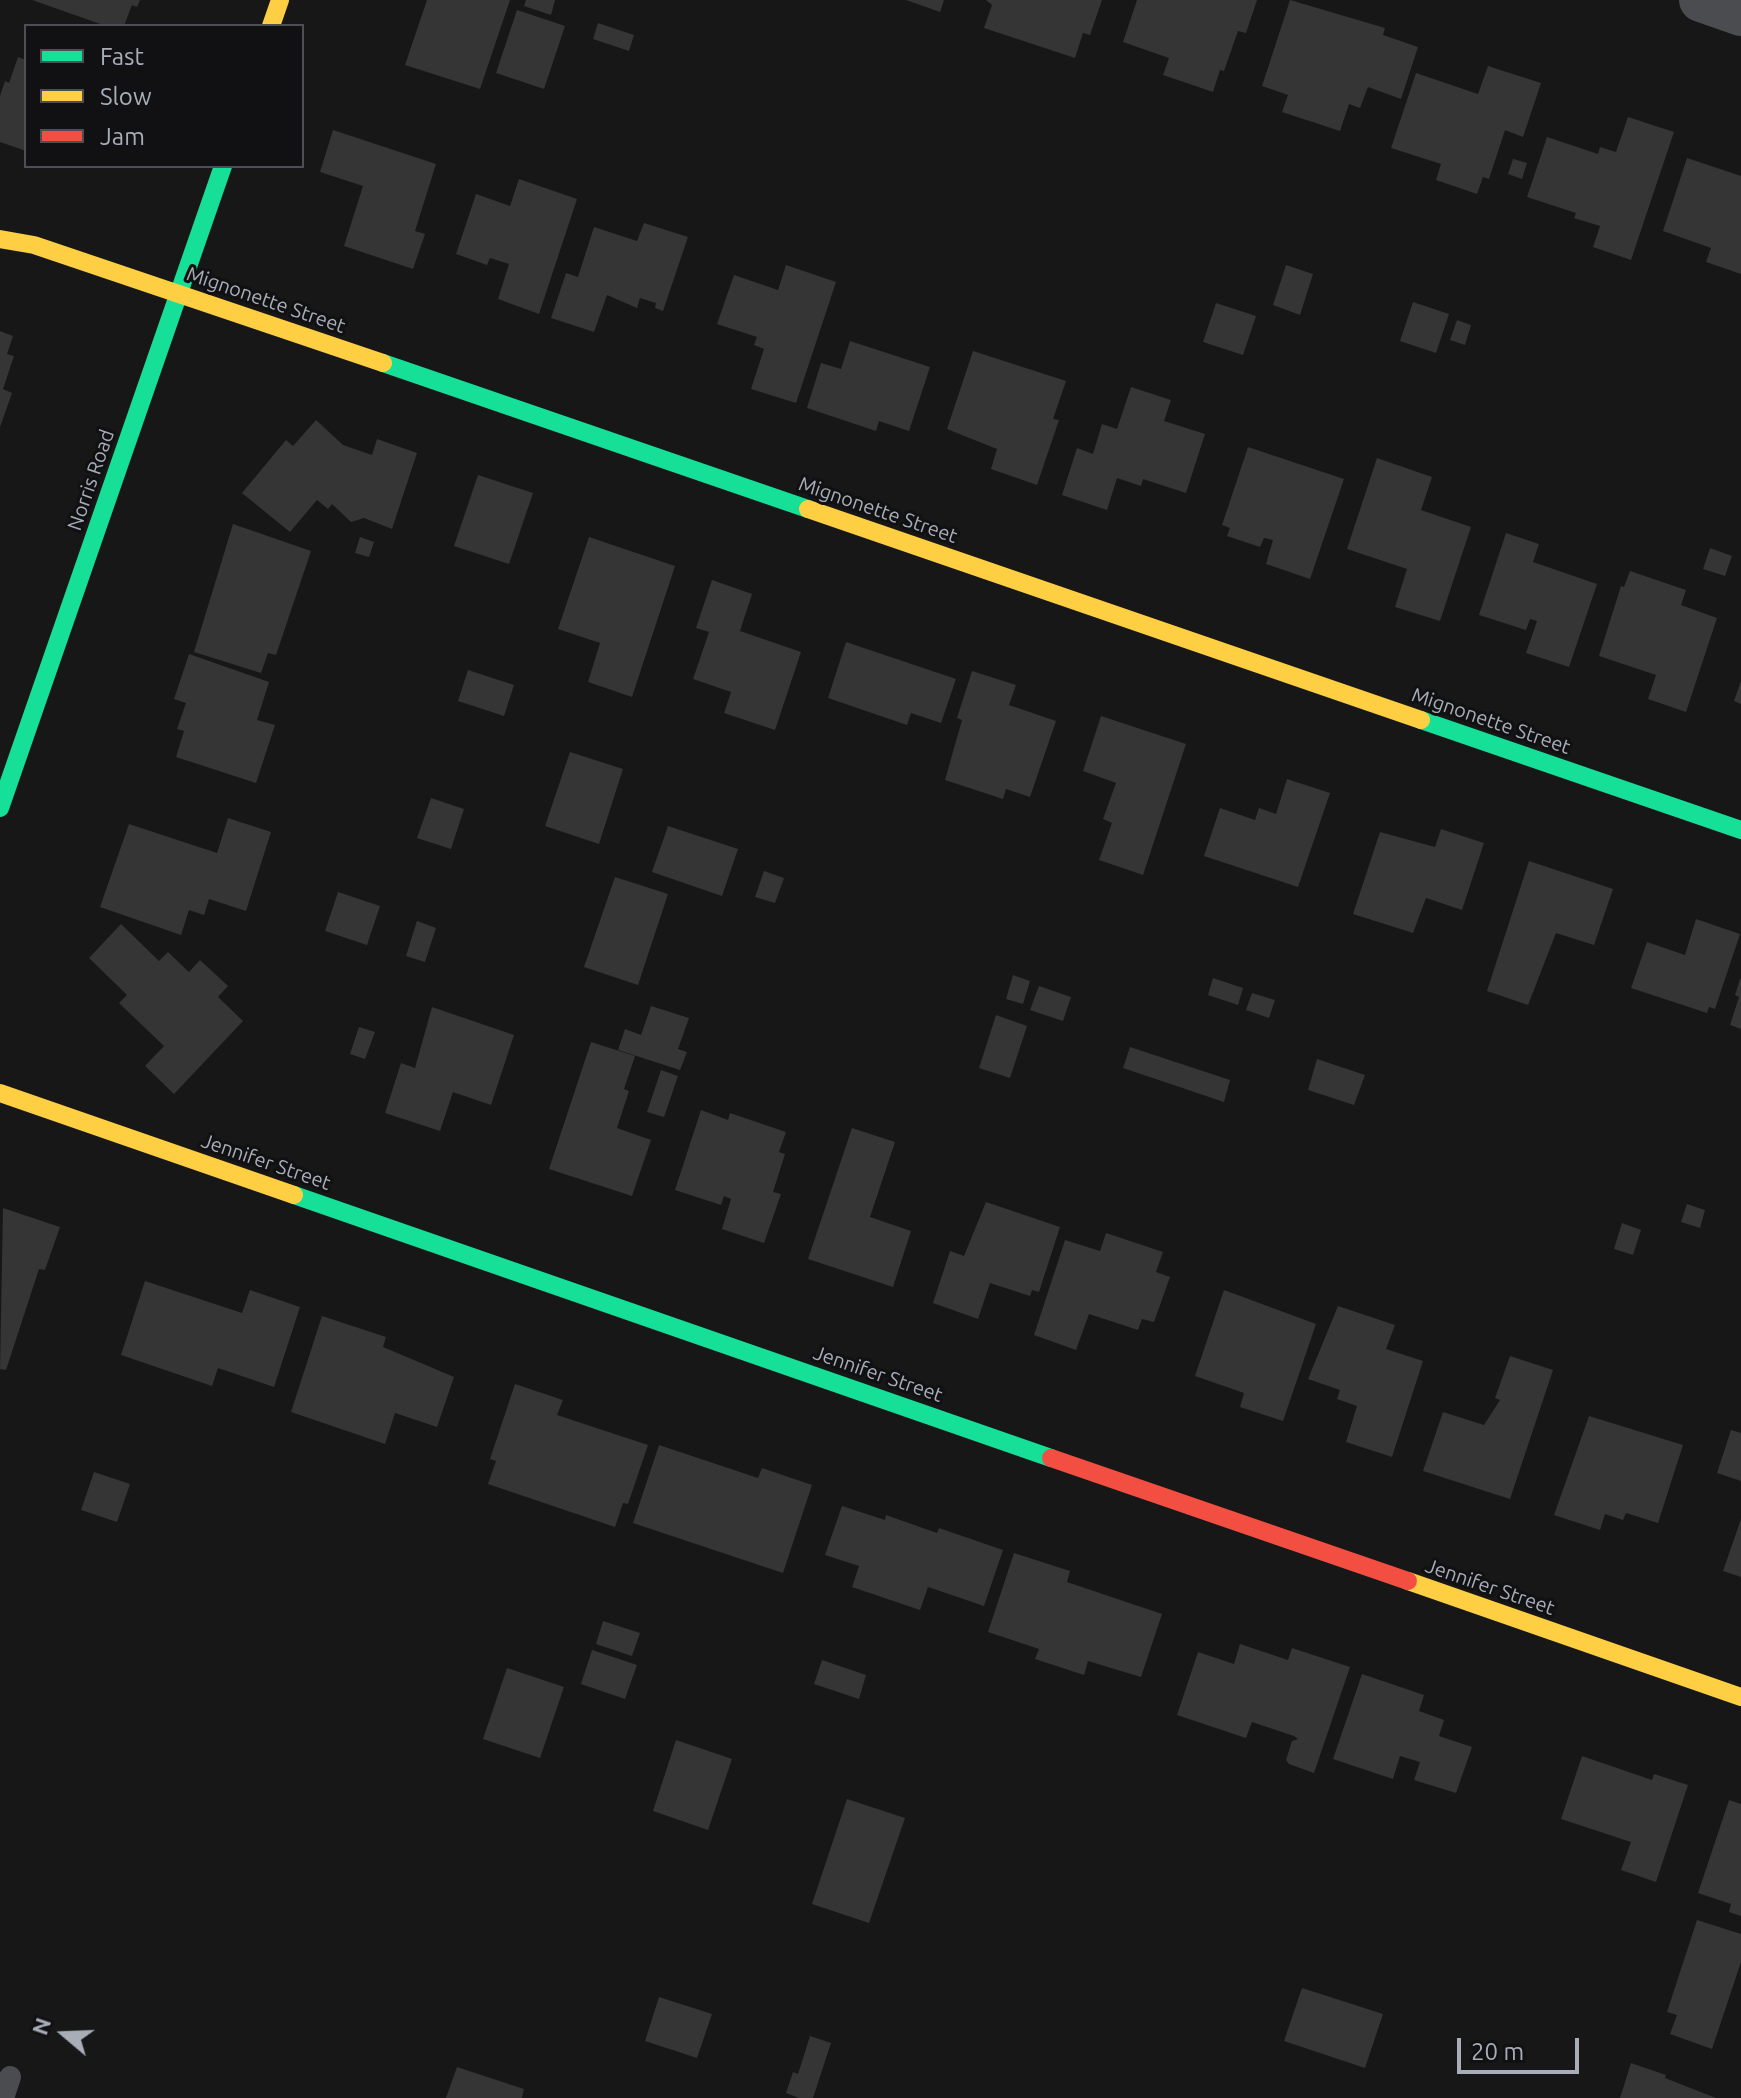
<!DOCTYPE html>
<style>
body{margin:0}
#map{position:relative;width:1741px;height:2098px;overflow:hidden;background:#171717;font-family:Ubuntu,sans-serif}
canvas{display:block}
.legend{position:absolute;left:24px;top:24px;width:280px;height:144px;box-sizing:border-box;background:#111113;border:2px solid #4d4f55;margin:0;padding:10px 14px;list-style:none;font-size:24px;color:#a8adb8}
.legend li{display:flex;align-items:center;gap:16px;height:40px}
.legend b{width:40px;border:2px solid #4d4f55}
.north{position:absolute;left:24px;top:1994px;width:80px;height:80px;-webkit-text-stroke:6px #111113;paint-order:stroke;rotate:289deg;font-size:22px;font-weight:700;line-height:32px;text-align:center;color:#a8adb8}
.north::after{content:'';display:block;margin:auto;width:28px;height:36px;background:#a8adb8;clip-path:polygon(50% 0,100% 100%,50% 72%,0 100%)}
.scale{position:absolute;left:1457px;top:2038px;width:122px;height:36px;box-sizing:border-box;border:4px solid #a8adb8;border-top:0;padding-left:10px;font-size:24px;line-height:28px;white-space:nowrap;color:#a8adb8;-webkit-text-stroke:6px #111113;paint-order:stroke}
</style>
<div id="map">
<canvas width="1741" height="2098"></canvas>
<ul class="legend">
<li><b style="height:10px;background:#16e098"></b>Fast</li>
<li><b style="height:10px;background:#ffcf43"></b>Slow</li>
<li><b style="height:10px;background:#f24e42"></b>Jam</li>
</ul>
<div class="north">N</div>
<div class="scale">20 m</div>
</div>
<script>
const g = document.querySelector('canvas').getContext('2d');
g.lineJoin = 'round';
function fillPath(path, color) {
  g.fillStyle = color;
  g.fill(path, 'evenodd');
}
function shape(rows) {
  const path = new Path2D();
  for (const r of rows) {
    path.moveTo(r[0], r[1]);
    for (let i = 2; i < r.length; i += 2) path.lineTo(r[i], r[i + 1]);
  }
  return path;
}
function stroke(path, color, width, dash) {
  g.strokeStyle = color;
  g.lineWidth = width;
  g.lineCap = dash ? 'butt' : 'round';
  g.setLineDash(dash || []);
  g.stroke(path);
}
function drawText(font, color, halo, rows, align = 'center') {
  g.font = font + ' Ubuntu,sans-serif';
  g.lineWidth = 6;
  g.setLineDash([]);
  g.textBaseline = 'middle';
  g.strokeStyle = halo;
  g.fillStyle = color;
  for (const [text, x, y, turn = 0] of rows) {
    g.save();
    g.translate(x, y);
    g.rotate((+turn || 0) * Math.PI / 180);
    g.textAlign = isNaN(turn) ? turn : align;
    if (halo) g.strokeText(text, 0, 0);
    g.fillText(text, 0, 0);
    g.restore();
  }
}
const building = shape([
 [32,0,140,0,137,7,132,5,124,26,106,26],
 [427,0,510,0,480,89,405,65],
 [526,0,555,0,551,15,524,6],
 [906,0,944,0,940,12],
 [986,0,1102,0,1090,35,1083,33,1075,58,984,28,992,5],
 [1137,0,1257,0,1246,33,1238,31,1224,71,1220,70,1213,92,1163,75,1169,58,1123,42],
 [1290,0,1385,28,1383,35,1418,47,1401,99,1368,87,1360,108,1349,104,1340,131,1282,112,1288,95,1262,86],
 [517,10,565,26,544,89,496,73],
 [598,23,634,35,629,51,593,39],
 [18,57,26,60,26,151,0,142,0,96,5,81,9,83],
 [1488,66,1541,83,1523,137,1505,130,1489,179,1483,177,1477,194,1436,180,1441,164,1391,148,1416,73,1478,94],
 [1628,117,1674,132,1631,260,1593,247,1600,226,1574,218,1576,213,1527,197,1547,137,1598,154,1600,147,1616,152],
 [333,130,436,164,415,231,425,234,413,269,344,246,363,186,320,172],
 [1687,158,1741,176,1741,274,1706,262,1711,248,1663,231],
 [1513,159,1527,163,1522,179,1508,174],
 [519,179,577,199,539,314,498,299,509,264,490,258,487,265,456,254,476,194,510,206],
 [644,223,688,237,663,311,655,308,656,303,640,298,637,308,607,295,594,332,551,318,566,273,578,277,594,227,637,241],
 [786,265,836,282,796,403,751,389,764,349,754,345,757,337,717,324,734,275,778,290],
 [1286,265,1313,274,1300,315,1273,305],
 [1413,302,1449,314,1436,353,1400,341],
 [1216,303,1256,316,1243,355,1203,342],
 [1457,320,1471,325,1465,345,1450,340],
 [0,331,13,336,7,354,14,356,3,389,12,393,0,427],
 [850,341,930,367,909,431,879,421,876,431,807,408,821,363,841,369],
 [973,351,1066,381,1053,419,1059,420,1037,485,991,469,997,449,947,429],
 [1131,387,1171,400,1164,421,1205,434,1186,493,1143,479,1141,486,1117,478,1107,510,1062,495,1077,448,1093,454,1102,424,1117,429],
 [316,420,343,445,372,455,377,439,417,453,392,529,364,518,351,522,332,504,328,509,317,500,290,532,242,493,286,440,293,446],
 [1248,447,1344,479,1310,579,1266,564,1273,540,1264,538,1260,547,1227,536,1230,528,1222,525],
 [1377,458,1432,477,1421,510,1471,527,1440,621,1395,607,1407,569,1347,549],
 [478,475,533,493,509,564,454,546],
 [233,524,311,551,276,655,268,653,261,673,194,652],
 [1506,533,1539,544,1533,562,1597,584,1569,667,1526,653,1537,621,1530,619,1526,630,1479,615],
 [360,537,374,542,369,557,355,553],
 [589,537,675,566,632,697,588,682,600,643,558,629],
 [1710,548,1732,556,1725,576,1703,569],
 [1630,571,1686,590,1681,605,1717,618,1686,712,1648,699,1656,675,1599,656,1621,586,1624,587],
 [712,580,752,594,740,631,801,652,775,730,724,713,731,692,693,679,709,632,696,628],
 [846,642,956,679,941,723,911,713,907,725,828,698],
 [189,654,269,682,257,720,275,725,256,783,176,757,184,731,177,729,186,703,174,699],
 [468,670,514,685,504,716,458,701],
 [972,671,1016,685,1009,705,1056,721,1030,797,1006,789,1003,799,945,780,962,720,957,718],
 [1741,681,1741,704,1734,701],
 [1101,716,1186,744,1143,875,1099,860,1112,823,1103,819,1116,783,1083,771],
 [570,752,623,769,599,844,545,826],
 [1287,779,1330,793,1298,887,1204,856,1220,808,1255,820,1259,808,1276,814],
 [431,798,464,809,451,849,417,838],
 [228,818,271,832,246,911,209,899,204,915,189,910,181,935,100,907,129,824,217,853],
 [668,826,738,849,722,896,652,872],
 [1441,829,1484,843,1462,910,1426,898,1413,933,1353,914,1380,832,1435,847],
 [1529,861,1613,889,1594,945,1556,933,1528,1005,1487,991],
 [764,871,784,878,775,903,755,897],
 [615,877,668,894,638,985,584,967],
 [338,892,380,906,367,945,325,931],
 [1696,919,1740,934,1715,1009,1709,1007,1707,1013,1631,988,1647,942,1685,955],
 [417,921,436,928,425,962,406,956],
 [121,924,159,961,168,952,189,972,200,960,228,986,218,997,243,1021,174,1094,145,1066,164,1046,119,1003,127,995,89,958],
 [1013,975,1030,981,1023,1004,1006,999],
 [1213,978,1243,988,1238,1005,1208,995],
 [1740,979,1741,979,1741,1029,1730,1025,1739,997,1735,995],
 [1039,986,1071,997,1063,1021,1030,1010],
 [1252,993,1275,1000,1269,1018,1246,1010],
 [651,1006,689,1018,678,1049,687,1052,680,1070,618,1050,625,1029,641,1035],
 [432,1007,514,1035,491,1105,453,1092,440,1131,385,1113,401,1063,415,1068],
 [996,1015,1027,1026,1010,1078,979,1068],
 [359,1027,375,1032,365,1059,350,1054],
 [591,1042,635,1056,624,1089,629,1091,617,1128,651,1140,632,1196,549,1169],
 [1130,1047,1230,1080,1224,1102,1123,1068],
 [1317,1059,1365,1075,1354,1105,1308,1090],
 [661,1070,678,1076,664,1117,647,1112],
 [701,1110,728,1120,730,1113,786,1132,779,1152,785,1154,773,1192,781,1194,764,1243,722,1229,731,1199,724,1196,721,1205,675,1190],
 [852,1128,895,1142,870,1217,911,1231,893,1287,808,1259],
 [986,1202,1060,1227,1039,1292,1032,1290,1030,1296,990,1283,978,1319,933,1303,950,1251,964,1256],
 [1687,1204,1705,1210,1700,1228,1681,1222],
 [3,1208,60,1227,45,1270,39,1269,6,1370,0,1369],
 [1622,1223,1641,1230,1633,1255,1614,1249],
 [1106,1233,1163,1252,1156,1272,1170,1277,1154,1322,1142,1319,1138,1330,1089,1314,1076,1350,1034,1335,1065,1240,1100,1251],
 [145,1281,242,1313,250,1290,300,1307,274,1387,218,1368,212,1386,121,1355],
 [1224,1290,1316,1324,1283,1421,1240,1407,1244,1393,1195,1376],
 [1338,1306,1395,1325,1386,1349,1423,1361,1392,1457,1346,1442,1357,1406,1337,1399,1340,1390,1308,1379],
 [322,1316,386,1337,383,1347,454,1377,437,1427,395,1413,385,1444,291,1412],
 [1510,1356,1553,1370,1510,1499,1423,1471,1443,1412,1484,1425,1500,1400,1495,1398],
 [515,1384,563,1400,557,1415,648,1445,628,1504,623,1503,615,1527,488,1484,496,1461,490,1459],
 [1589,1416,1683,1445,1658,1523,1626,1513,1623,1520,1605,1514,1600,1530,1554,1515],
 [1731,1430,1741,1433,1741,1481,1717,1473],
 [659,1445,758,1478,762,1468,812,1485,783,1573,633,1523],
 [94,1472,130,1484,117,1522,81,1510],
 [842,1506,885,1520,886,1515,937,1533,939,1528,1003,1550,984,1606,928,1587,920,1610,852,1587,859,1566,825,1555],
 [1741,1519,1741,1577,1723,1571],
 [1014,1553,1070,1571,1067,1582,1162,1614,1141,1677,1088,1661,1084,1675,1035,1659,1039,1649,988,1632],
 [603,1621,640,1633,632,1656,596,1644],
 [1240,1644,1288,1660,1292,1648,1350,1667,1314,1773,1289,1764,1286,1760,1292,1741,1298,1739,1294,1736,1252,1722,1246,1738,1177,1715,1198,1652,1234,1664],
 [592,1650,637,1665,625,1699,581,1684],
 [822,1660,866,1675,859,1699,814,1684],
 [507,1668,564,1687,540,1758,483,1739],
 [1362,1674,1424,1695,1419,1711,1444,1720,1439,1736,1472,1747,1456,1793,1414,1780,1420,1762,1400,1756,1393,1779,1333,1759],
 [676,1740,732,1759,708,1830,653,1811],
 [1582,1756,1652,1780,1654,1774,1688,1785,1656,1882,1621,1870,1631,1842,1561,1819],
 [847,1799,905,1818,869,1923,812,1904],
 [1729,1800,1741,1804,1741,1916,1729,1912,1731,1904,1698,1893],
 [1697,1920,1741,1934,1741,1962,1712,2049,1670,2034,1677,2015,1667,2012],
 [1302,1988,1383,2014,1365,2068,1284,2041],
 [659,1997,712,2014,697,2058,645,2041],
 [810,2036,831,2043,813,2098,799,2098,786,2093,793,2072,798,2074],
 [1631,2063,1666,2075,1665,2078,1716,2098,1620,2098],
 [457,2067,524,2089,522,2098,446,2098]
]);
const lane = shape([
 [3,2098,10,2077]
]);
const street = shape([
 [1701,0,1741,14]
]);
const fast = shape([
 [383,363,808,509],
 [1421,720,1741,830],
 [0,808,223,166],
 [294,1195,1051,1458]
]);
const slow = shape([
 [271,26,280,0],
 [0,239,34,245,383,363],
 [808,509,1421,720],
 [0,1093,294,1195],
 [1408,1581,1741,1697]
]);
const jam = shape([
 [1051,1458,1408,1581]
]);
const streetNames = [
 ["Mignonette Street",266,300,19],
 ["Norris Road",91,480,-71],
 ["Mignonette Street",878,510,19],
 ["Mignonette Street",1491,721,19],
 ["Jennifer Street",266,1162,19],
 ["Jennifer Street",878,1374,19],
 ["Jennifer Street",1490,1587,19]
];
fillPath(building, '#353536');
stroke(lane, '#4b4c50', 22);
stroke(street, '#4b4c50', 44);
stroke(fast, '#16e098', 18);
stroke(slow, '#ffcf43', 18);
stroke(jam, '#f24e42', 18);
drawText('20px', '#a8adb8', '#111113', streetNames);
</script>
